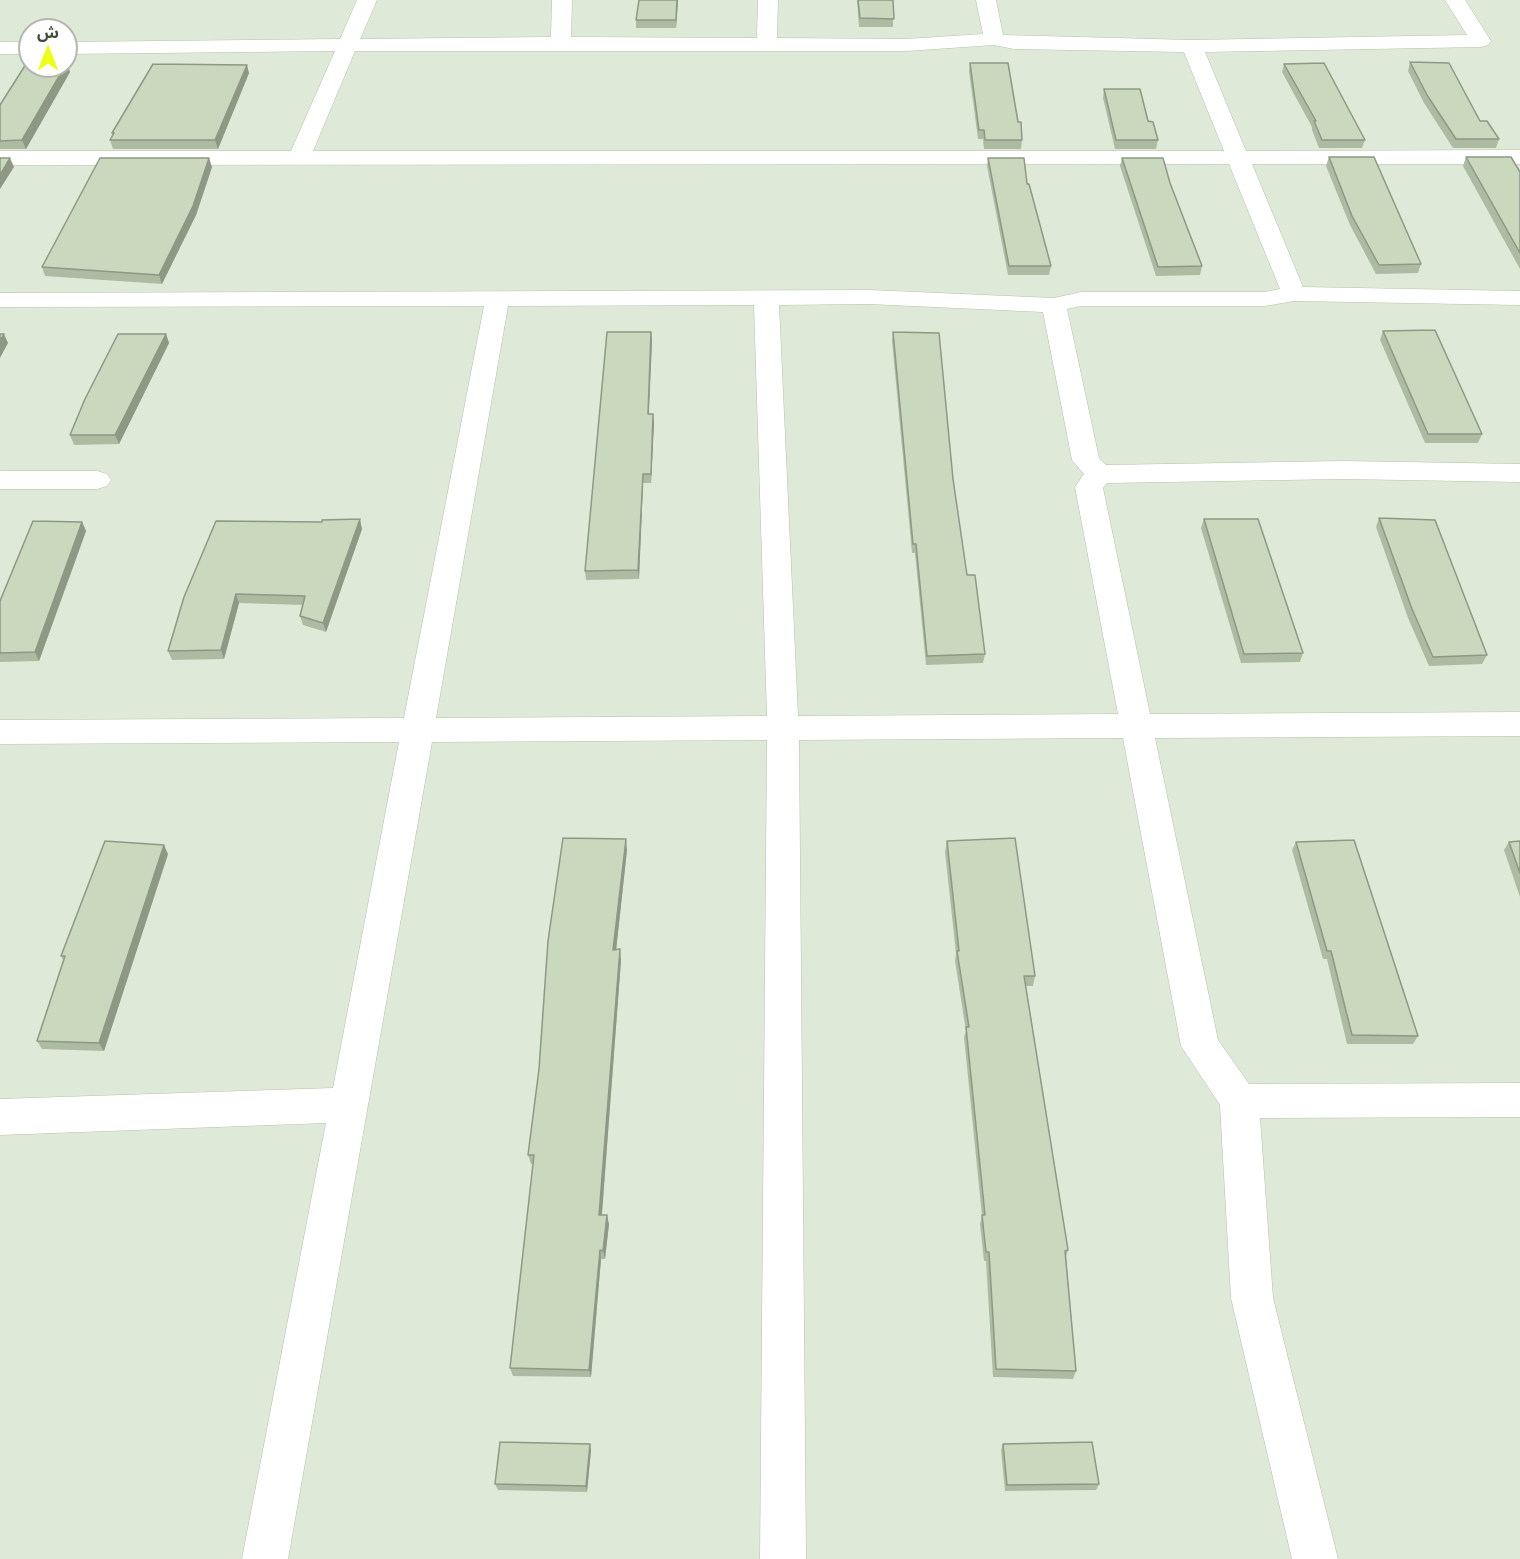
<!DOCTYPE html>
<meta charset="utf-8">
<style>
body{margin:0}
#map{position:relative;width:1520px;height:1559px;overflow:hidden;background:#eef6e9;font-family:Quicksand,"Noto Sans Arabic",sans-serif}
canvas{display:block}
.north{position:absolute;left:18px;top:18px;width:60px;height:60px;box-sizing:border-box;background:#fff;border:2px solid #b3b7af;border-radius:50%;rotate:0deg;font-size:16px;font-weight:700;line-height:24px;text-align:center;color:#404b37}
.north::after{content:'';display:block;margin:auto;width:21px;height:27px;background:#ecff17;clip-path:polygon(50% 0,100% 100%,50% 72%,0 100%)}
</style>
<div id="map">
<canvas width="1520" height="1559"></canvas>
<div class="north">ش</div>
</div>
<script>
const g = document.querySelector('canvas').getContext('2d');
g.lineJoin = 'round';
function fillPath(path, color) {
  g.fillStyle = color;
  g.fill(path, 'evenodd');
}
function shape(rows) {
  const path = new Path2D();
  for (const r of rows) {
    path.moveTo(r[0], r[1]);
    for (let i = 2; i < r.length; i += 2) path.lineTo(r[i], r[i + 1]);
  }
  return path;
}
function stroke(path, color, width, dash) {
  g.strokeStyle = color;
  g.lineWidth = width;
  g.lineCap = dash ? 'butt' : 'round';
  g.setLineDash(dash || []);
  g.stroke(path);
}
const residential = shape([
 [0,0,1520,0,1520,1559,0,1559],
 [30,30,66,30,66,66,30,66]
]);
const street = shape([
 [357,0,377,0,360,39,551,37,552,0,572,0,571,37,757,38,758,0,778,0,777,38,906,39,983,34,976,0,996,0,1003,35,1192,40,1467,35,1445,0,1465,0,1491,41,1488,45,1481,47,1205,52,1246,151,1520,150,1520,164,1252,164,1303,287,1520,291,1520,305,1294,301,1265,306,1081,306,1067,309,1099,458,1106,465,1343,461,1520,464,1520,482,1343,479,1107,483,1103,488,1150,714,1520,712,1520,736,1155,738,1218,1040,1249,1084,1520,1083,1520,1117,1260,1118,1273,1298,1338,1559,1292,1559,1231,1298,1220,1105,1181,1046,1123,738,799,740,806,1559,760,1559,767,740,432,742,288,1559,242,1559,326,1123,0,1135,0,1099,333,1088,399,742,0,744,0,720,404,718,484,306,0,307,0,293,869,290,1054,298,1081,292,1265,292,1280,289,1229,164,0,165,0,151,291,151,335,51,66,54,66,42,340,39,357,0],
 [994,45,1014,49,1184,52,1224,151,313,151,355,51,906,51,994,45],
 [869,304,1043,312,1072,460,1084,474,1075,487,1118,714,798,716,779,305,869,304],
 [754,305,767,716,436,718,508,306,754,305],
 [0,42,30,42,30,54,0,54,0,42],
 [0,471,97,471,107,474,111,480,107,486,97,489,0,489,0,471]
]);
const wall = shape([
 [639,0,678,0,676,28,636,28,636,20],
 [857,0,893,0,893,27,859,27],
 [1410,62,1480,121,1499,139,1496,148,1453,148,1424,103,1408,71],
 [970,63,1018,122,1022,140,1021,149,984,149,983,139,978,139,969,71],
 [1284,64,1365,140,1362,148,1319,148,1312,130,1312,127,1282,72],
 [70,72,26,149,0,149,0,105],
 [249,73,218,149,113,149,110,140,112,135,112,133],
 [1104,89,1148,121,1158,140,1156,149,1115,149,1103,98],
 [1329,157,1421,264,1418,273,1376,274,1350,225,1326,166],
 [1466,157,1520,172,1520,269,1463,166],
 [988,158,1027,184,1051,266,1049,275,1008,275,987,166],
 [1122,158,1170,183,1202,266,1200,275,1156,276,1120,166],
 [212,167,196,215,162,284,45,276,42,267],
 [1383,331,1482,434,1478,443,1425,443,1380,340],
 [651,332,652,342,649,414,654,423,651,483,643,483,639,579,586,580,585,571],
 [893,332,953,479,967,575,985,654,983,663,926,665,915,553,912,553,892,341],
 [166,334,169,343,119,444,74,445,70,435],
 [1379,518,1487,655,1482,664,1429,666,1408,618,1376,527],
 [1204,519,1303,653,1300,662,1241,663,1201,528],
 [82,522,86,531,39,661,0,662,0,601],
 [362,529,326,632,303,625,300,616,303,605,239,603,224,659,172,660,168,651,184,597],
 [947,841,1035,976,1033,986,1026,986,1068,1250,1066,1257,1076,1371,1073,1379,993,1377,986,1261,984,1261,980,1224,982,1216,964,1037,966,1031,955,961,956,953,945,852],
 [1520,841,1520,897,1504,850,1509,842],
 [1296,842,1418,1036,1413,1044,1347,1044,1327,959,1323,959,1292,850],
 [627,850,616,950,621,960,602,1215,609,1224,605,1259,601,1259,591,1377,513,1376,510,1368,533,1164,531,1164,528,1155],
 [168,854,104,1051,42,1049,37,1041,64,961,61,956],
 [1003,1444,1099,1484,1096,1490,1005,1491,1001,1450],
 [591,1450,587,1492,498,1490,495,1484]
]);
const shadedWall = shape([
 [677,0,678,0,676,28,676,20],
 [67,63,70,72,26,149,22,140],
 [247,65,249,73,218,149,215,140],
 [10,158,14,167,0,189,0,175],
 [209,158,212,167,196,215,162,284,159,275],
 [651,332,652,342,648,423,648,414],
 [4,334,8,343,0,358,0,341],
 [166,334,169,343,119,444,115,435],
 [653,414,654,423,651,483,651,474],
 [643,474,643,483,639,579,638,570],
 [360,519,362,529,326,632,323,623],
 [82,522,86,531,39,661,35,652],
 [236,594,239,603,224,659,221,650],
 [626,839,627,850,615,960,613,950],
 [164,845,168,854,104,1051,99,1043],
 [620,949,621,960,601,1224,599,1215],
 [607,1215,609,1224,605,1259,603,1251],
 [600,1250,601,1259,591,1377,589,1370],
 [590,1444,591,1450,587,1492,586,1486]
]);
const building = shape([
 [639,0,677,0,676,20,636,20,639,0],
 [858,0,893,0,894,19,860,18,858,0],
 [1410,62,1449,63,1480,121,1487,121,1499,139,1456,139,1427,95,1410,62],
 [970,63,1008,63,1018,122,1021,122,1022,140,985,140,984,130,979,130,970,63],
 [1324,63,1365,140,1322,140,1314,121,1316,121,1284,64,1324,63],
 [26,64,30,64,30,66,65,66,22,140,0,141,0,105,26,64],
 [153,64,247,65,215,140,110,140,114,133,112,133,153,64],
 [1104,89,1140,89,1148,121,1153,122,1158,140,1116,140,1104,89],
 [1329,157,1374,157,1421,264,1379,265,1352,216,1329,157],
 [1466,157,1511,157,1520,172,1520,253,1466,157],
 [0,158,10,158,0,175,0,158],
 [100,158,209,158,193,206,159,275,42,267,100,158],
 [988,158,1024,158,1027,184,1029,184,1051,266,1009,266,988,158],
 [1122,158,1163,158,1170,183,1202,266,1158,267,1122,158],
 [1435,330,1482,434,1428,434,1383,331,1435,330],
 [607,332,651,332,648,414,653,414,651,474,643,474,638,570,585,571,607,332],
 [893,332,939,333,953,479,967,575,975,575,985,654,927,656,916,544,913,544,893,332],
 [0,334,4,334,0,341,0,334],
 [118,334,166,334,115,435,70,435,85,399,118,334],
 [1379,518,1435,520,1487,655,1433,657,1412,609,1379,518],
 [360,519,323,623,300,616,305,596,236,594,221,650,168,651,184,597,216,521,322,522,322,520,360,519],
 [1204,519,1258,519,1303,653,1244,654,1204,519],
 [33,521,82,522,35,652,0,653,0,601,33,521],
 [563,838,626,839,613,950,620,949,599,1215,607,1215,603,1251,600,1250,589,1370,510,1368,534,1155,528,1155,539,1069,548,941,563,838],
 [1015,838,1035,976,1024,976,1068,1250,1065,1251,1076,1371,996,1369,989,1252,986,1252,982,1215,985,1215,966,1027,969,1027,957,951,959,951,947,841,1015,838],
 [1354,840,1418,1036,1352,1035,1331,951,1327,951,1296,842,1354,840],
 [105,841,164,845,99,1043,37,1041,65,956,61,956,105,841],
 [1520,841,1520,873,1509,842,1520,841],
 [500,1442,590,1444,586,1486,495,1484,500,1442],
 [1092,1442,1099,1484,1007,1485,1003,1444,1092,1442]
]);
fillPath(residential, '#deead7');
stroke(street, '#b5c2ab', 1);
fillPath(street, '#fff');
fillPath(wall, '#aebba3');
fillPath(shadedWall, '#8d9885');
fillPath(building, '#cad9be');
stroke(building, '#8d9885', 1.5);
</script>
